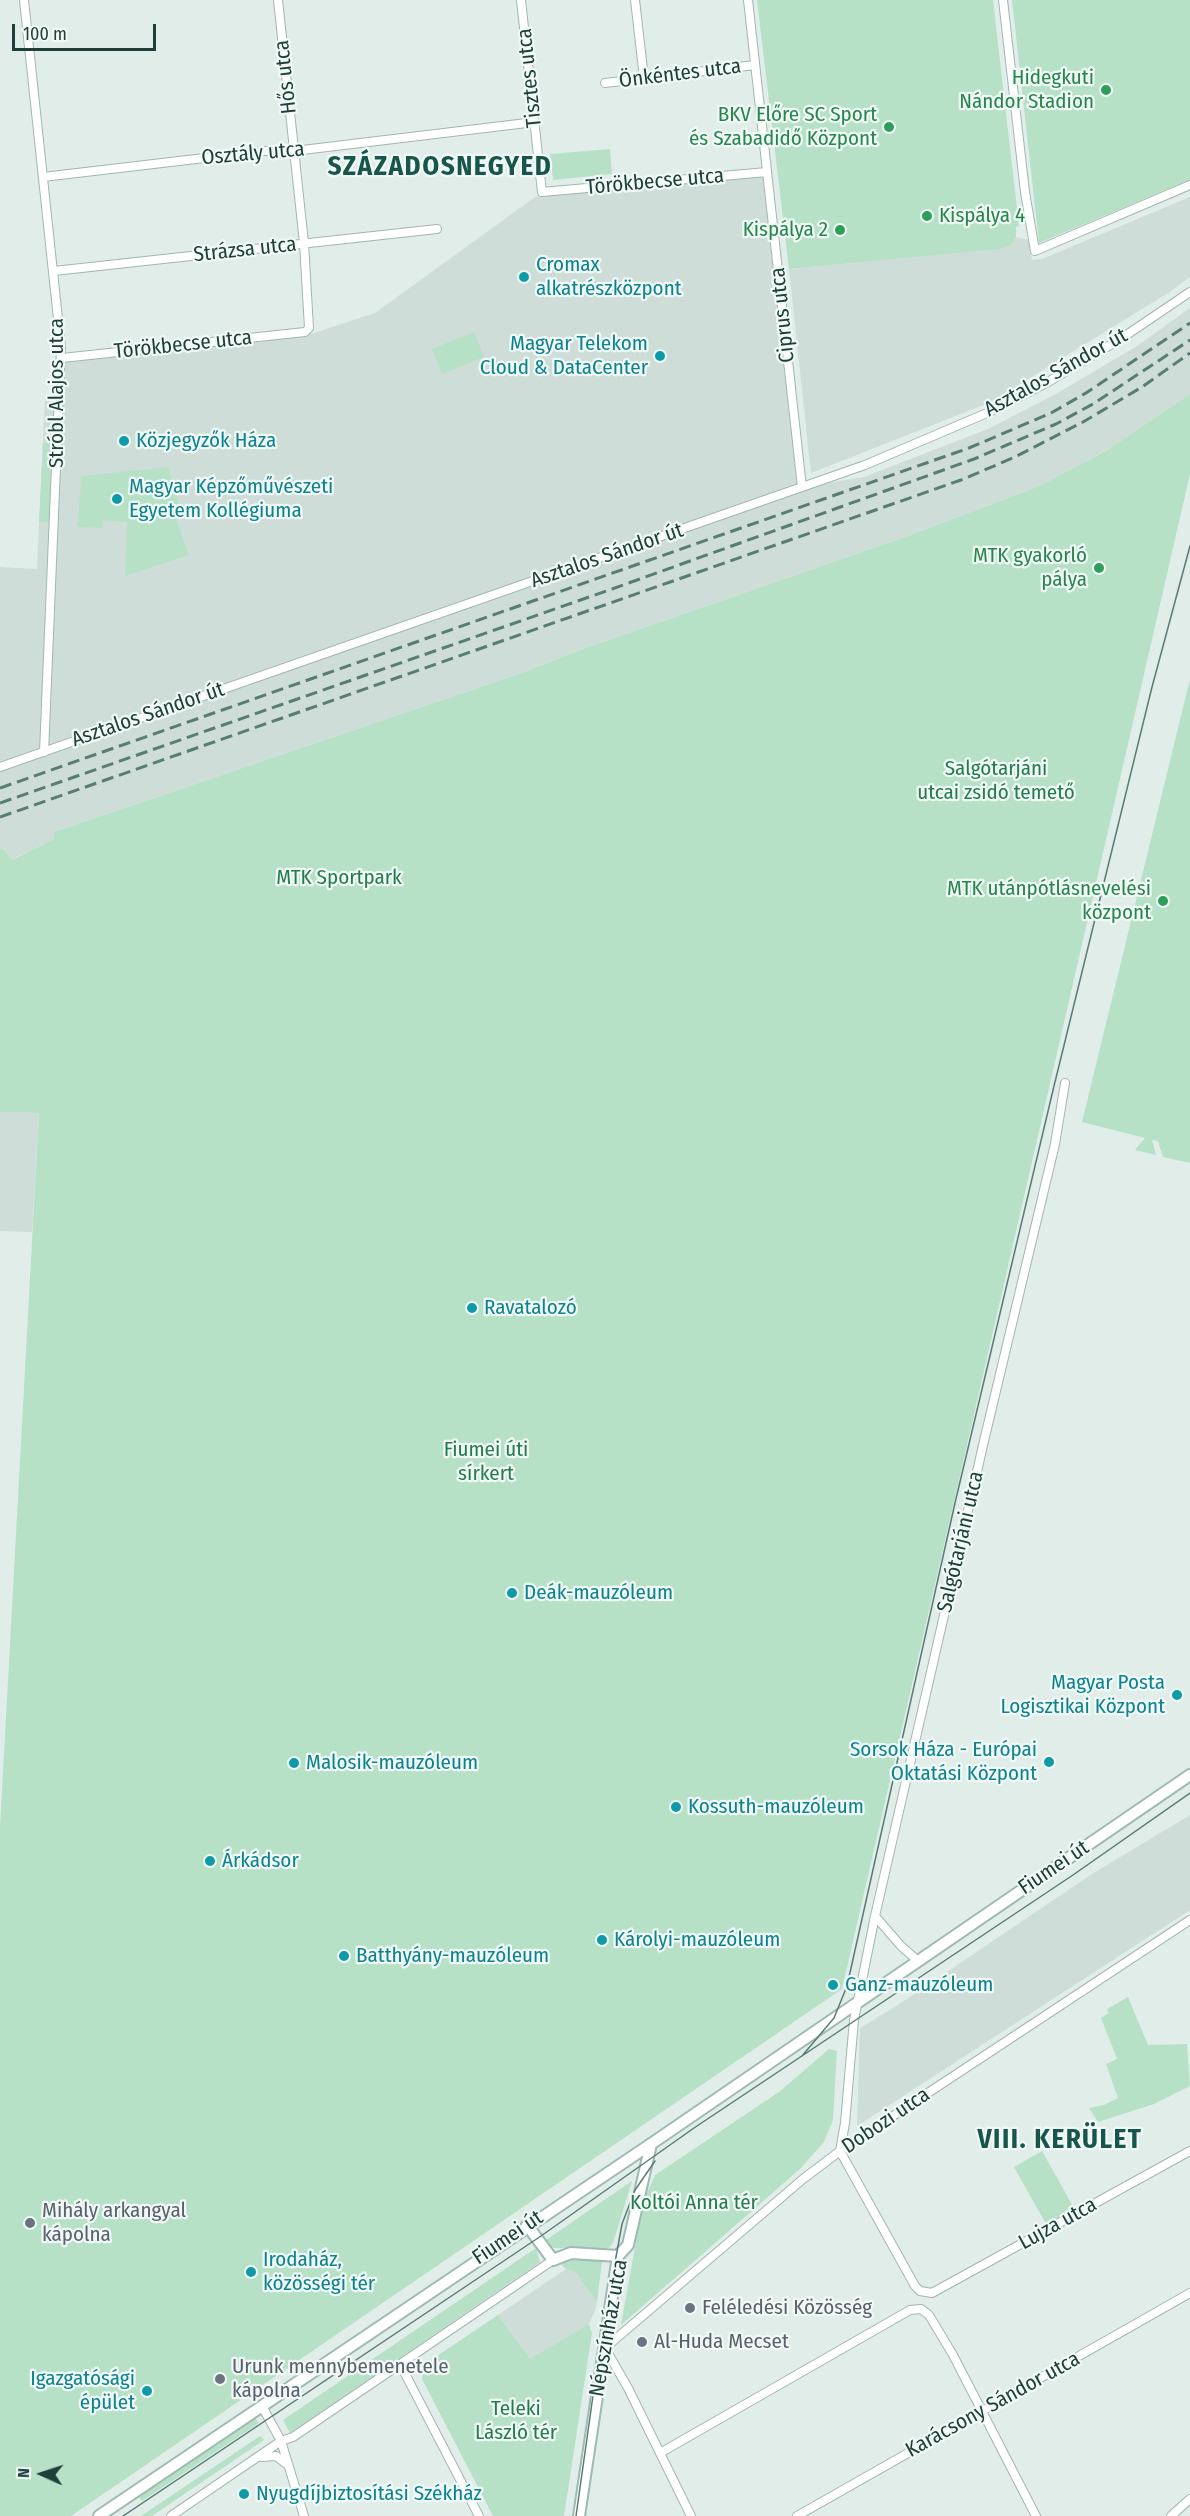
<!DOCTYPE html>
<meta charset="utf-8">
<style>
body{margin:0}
#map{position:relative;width:1190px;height:2516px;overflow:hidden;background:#e0ede9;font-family:"Fira Sans Condensed",sans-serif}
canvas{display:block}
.north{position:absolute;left:12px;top:2444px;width:60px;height:60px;-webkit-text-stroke:4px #f1f9f6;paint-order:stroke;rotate:273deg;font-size:16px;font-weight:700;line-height:24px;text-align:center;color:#1f403a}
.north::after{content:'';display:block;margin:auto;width:21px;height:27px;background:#1f403a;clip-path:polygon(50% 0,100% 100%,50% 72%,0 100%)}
.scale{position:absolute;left:12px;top:24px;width:144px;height:27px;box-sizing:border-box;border:3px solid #1f403a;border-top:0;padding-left:8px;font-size:18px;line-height:21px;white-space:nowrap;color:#1f403a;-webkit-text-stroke:4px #f1f9f6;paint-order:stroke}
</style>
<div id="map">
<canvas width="1190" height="2516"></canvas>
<div class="north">N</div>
<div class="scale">100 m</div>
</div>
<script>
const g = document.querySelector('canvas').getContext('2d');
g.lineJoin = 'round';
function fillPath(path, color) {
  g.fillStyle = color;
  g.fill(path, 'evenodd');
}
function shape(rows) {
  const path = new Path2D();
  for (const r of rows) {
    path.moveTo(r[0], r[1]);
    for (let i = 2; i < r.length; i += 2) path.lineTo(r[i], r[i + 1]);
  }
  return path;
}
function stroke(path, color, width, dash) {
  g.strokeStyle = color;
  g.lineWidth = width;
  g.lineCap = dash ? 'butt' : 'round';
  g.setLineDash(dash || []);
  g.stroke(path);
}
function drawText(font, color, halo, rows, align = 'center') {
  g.font = font + ' "Fira Sans Condensed",sans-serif';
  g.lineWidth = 4.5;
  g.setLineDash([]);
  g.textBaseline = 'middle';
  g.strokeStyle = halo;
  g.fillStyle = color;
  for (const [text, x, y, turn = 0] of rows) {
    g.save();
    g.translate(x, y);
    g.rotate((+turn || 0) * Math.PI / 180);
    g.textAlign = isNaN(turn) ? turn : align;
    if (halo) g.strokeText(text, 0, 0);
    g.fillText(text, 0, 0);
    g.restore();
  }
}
const built = shape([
 [767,172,803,487,864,477,988,429,1056,394,1137,346,1190,308,1190,394,1106,451,1037,487,905,537,580,650,519,674,54,832,54,839,11,860,4,848,0,849,0,567,37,569,45,399,58,397,55,361,308,335,375,313,542,192],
 [1190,197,1190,277,1168,293,991,402,811,473,789,269,971,251,1011,245,1016,237,1029,240,1032,260,1042,259],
 [0,1112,39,1113,32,1232,0,1231],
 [1190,1815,1190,1910,857,2126,860,2028,898,2005,1092,1874],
 [566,2269,575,2272,597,2302,595,2311,589,2324,530,2360,498,2315]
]);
const green = shape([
 [757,0,993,0,1019,226,1016,227,1016,237,1011,245,999,249,789,269],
 [1012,0,1190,0,1190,180,1039,243],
 [610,149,612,174,553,180,550,154],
 [474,332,484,357,442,374,432,349],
 [1190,394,1190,474,842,1989,71,2516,0,2516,0,1827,39,1113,1,1112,0,1114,0,849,3,848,12,860,54,839,54,832,519,674,580,650,905,537,1037,487,1106,451],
 [43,443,52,443,49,522,39,522],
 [168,467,180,508,173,511,189,555,125,576,127,522,103,520,102,528,77,527,82,476],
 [1190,679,1190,1163,1163,1157,1158,1141,1152,1140,1156,1155,1135,1150,1145,1138,1082,1122],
 [1128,1997,1148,2045,1187,2044,1190,2086,1154,2104,1098,2122,1089,2108,1104,2105,1118,2098,1106,2064,1117,2059,1101,2018,1109,2013,1107,2009],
 [829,2049,837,2051,833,2120,824,2142,800,2169,621,2325,643,2202,655,2175,779,2092],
 [1042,2151,1074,2208,1046,2224,1014,2167],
 [632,2181,613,2243,609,2248,553,2248,543,2242],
 [536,2248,540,2262,290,2433,283,2420],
 [563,2259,598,2259,602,2262,597,2302,575,2272,566,2269,561,2264],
 [498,2315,530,2359,589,2324,592,2333,564,2516,493,2516,422,2379,425,2364],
 [255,2418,259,2423,142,2501,138,2496],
 [260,2436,264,2440,152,2516,141,2516]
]);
const street = shape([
 [24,0,61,347,44,752],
 [521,0,542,192,767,172],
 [635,0,644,78],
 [748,0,802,487],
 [1003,0,1025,192,1035,251,1190,185],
 [605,83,755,65],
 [43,177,264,151,294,151,535,122],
 [54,271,437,229],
 [62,358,305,332,309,328,304,243,278,0],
 [0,767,865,465,994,410,1048,382,1122,338,1190,292],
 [1065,1083,1055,1144,984,1441,875,1916,854,2020,845,2123,840,2151,915,2286,920,2291,932,2293,1190,2151],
 [875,1916,901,1946,918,1961],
 [605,2348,803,2179,840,2151,1190,1920],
 [605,2348,628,2388,691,2516],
 [400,2364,479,2516],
 [262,2406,281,2441,304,2516],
 [660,2453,910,2310,921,2309,929,2315,953,2355,1036,2516],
 [262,2457,276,2456,288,2465],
 [171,2516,281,2441,293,2437,553,2260],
 [797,2516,1190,2293],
 [1171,2516,1190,2499]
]);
const secondary = shape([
 [527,2225,553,2260,571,2253,618,2256],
 [99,2516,651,2144,1190,1775],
 [579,2516,618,2256,628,2245,651,2144]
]);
const tram = shape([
 [802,2056,834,2018,847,1986,955,1503,1054,1086,1152,687,1190,546],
 [123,2516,541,2236,694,2128,1073,1875,1190,1793],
 [576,2516,601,2339,622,2224,635,2190,655,2161]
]);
const rail = shape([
 [0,788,969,448,1051,413,1086,393,1190,323],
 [0,803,612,589,974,459,1056,424,1093,404,1190,340],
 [0,817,961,480,1015,457,1083,422,1142,387,1190,353]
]);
const markers = [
 [1106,90,6,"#2e9e5b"],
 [889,127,6,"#2e9e5b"],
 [927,216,6,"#2e9e5b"],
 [840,230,6,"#2e9e5b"],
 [524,277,6,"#0f9aa8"],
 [660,356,6,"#0f9aa8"],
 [124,441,6,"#0f9aa8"],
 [117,499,6,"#0f9aa8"],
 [1099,568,6,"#2e9e5b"],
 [1163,901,6,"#2e9e5b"],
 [472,1308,6,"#0f9aa8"],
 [512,1593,6,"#0f9aa8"],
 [1177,1695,6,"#0f9aa8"],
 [1049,1762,6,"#0f9aa8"],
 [294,1763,6,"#0f9aa8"],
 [676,1807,6,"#0f9aa8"],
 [210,1861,6,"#0f9aa8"],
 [602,1940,6,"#0f9aa8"],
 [344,1956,6,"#0f9aa8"],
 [833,1985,6,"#0f9aa8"],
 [30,2223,6,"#6b7280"],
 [251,2272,6,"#0f9aa8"],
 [690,2308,6,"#6b7280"],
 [642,2342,6,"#6b7280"],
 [220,2379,6,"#6b7280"],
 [147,2391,6,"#0f9aa8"],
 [244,2494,6,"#0f9aa8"]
];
const streetNames = [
 ["Önkéntes utca",680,74,-7],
 ["Hős utca",286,77,-96],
 ["Tisztes utca",530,78,-96],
 ["Osztály utca",253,154,-5],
 ["Törökbecse utca",655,182,-5],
 ["Strázsa utca",245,250,-6],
 ["Ciprus utca",783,315,-96],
 ["Törökbecse utca",183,345,-6],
 ["Asztalos Sándor út",1056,373,-29],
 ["Stróbl Alajos utca",57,393,-90],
 ["Asztalos Sándor út",607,556,-19],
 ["Asztalos Sándor út",148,715,-19],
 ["Salgótarjáni utca",961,1542,-77],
 ["Fiumei út",1054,1868,-34],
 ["Dobozi utca",886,2121,-34],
 ["Lujza utca",1058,2224,-29],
 ["Fiumei út",508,2238,-34],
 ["Népszínház utca",609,2328,-80],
 ["Karácsony Sándor utca",993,2405,-29]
];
const leisureNames = [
 ["Hidegkuti",1094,78],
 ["Nándor Stadion",1094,102],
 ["BKV Előre SC Sport",877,115],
 ["és Szabadidő Központ",877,139],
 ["Kispálya 4",939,216,"left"],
 ["Kispálya 2",828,230],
 ["MTK gyakorló",1087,556],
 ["pálya",1087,580],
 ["MTK utánpótlásnevelési",1151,889],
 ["központ",1151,913]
];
const cultureNames = [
 ["Cromax",536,265],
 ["alkatrészközpont",536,289],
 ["Magyar Telekom",648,344,"right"],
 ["Cloud & DataCenter",648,368,"right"],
 ["Közjegyzők Háza",136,441],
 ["Magyar Képzőművészeti",129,487],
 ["Egyetem Kollégiuma",129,511],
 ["Ravatalozó",484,1308],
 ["Deák-mauzóleum",524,1593],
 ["Magyar Posta",1165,1683,"right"],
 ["Logisztikai Központ",1165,1707,"right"],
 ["Sorsok Háza - Európai",1037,1750,"right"],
 ["Oktatási Központ",1037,1774,"right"],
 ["Malosik-mauzóleum",306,1763],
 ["Kossuth-mauzóleum",688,1807],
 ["Árkádsor",222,1861],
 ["Károlyi-mauzóleum",614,1940],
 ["Batthyány-mauzóleum",356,1956],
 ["Ganz-mauzóleum",845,1985],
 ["Irodaház,",263,2260],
 ["közösségi tér",263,2284],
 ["Igazgatósági",135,2379,"right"],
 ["épület",135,2403,"right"],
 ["Nyugdíjbiztosítási Székház",256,2494]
];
const parkNames = [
 ["Salgótarjáni",996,769],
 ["utcai zsidó temető",996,793],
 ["MTK Sportpark",339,878],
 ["Fiumei úti",486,1450],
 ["sírkert",486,1474],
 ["Koltói Anna tér",694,2203],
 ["Teleki",516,2409],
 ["László tér",516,2433]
];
const worshipNames = [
 ["Mihály arkangyal",42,2211],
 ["kápolna",42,2235],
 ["Feléledési Közösség",702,2308],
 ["Al-Huda Mecset",654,2342],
 ["Urunk mennybemenetele",232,2367],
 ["kápolna",232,2391]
];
const districtNames = [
 ["SZÁZADOSNEGYED",440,167],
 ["VIII. KERÜLET",1060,2140]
];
fillPath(built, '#ceddd8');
fillPath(green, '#b7e1c6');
stroke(street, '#a2b6b1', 10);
stroke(secondary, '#9dbab3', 14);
stroke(street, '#fff', 8);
stroke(secondary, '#fff', 10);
stroke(tram, '#597c75', 1.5);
stroke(rail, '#597c75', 3, [12, 6]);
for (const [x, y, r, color] of markers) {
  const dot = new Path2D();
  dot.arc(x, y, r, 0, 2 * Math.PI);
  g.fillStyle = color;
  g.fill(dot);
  stroke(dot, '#f1f9f6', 2);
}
drawText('21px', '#1f403a', '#f1f9f6', streetNames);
drawText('21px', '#27864d', '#f1f9f6', leisureNames, 'right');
drawText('21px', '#0d838f', '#f1f9f6', cultureNames, 'left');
drawText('21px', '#247c4e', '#f1f9f6', parkNames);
drawText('21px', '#5b616d', '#f1f9f6', worshipNames, 'left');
g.letterSpacing = '1.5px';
drawText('bold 27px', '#18554b', '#f1f9f6', districtNames);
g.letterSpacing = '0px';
</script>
